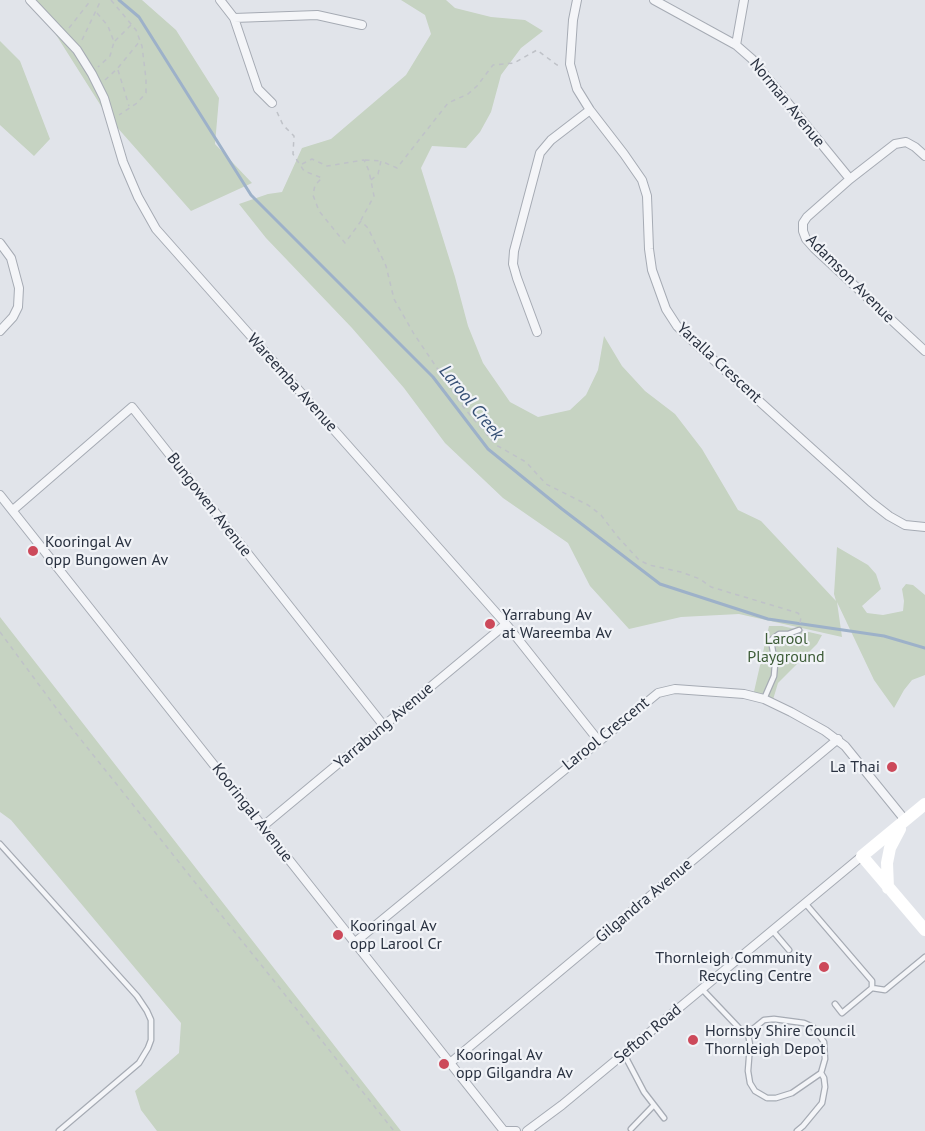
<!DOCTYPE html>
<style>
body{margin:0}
canvas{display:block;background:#e1e4ea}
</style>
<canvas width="925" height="1131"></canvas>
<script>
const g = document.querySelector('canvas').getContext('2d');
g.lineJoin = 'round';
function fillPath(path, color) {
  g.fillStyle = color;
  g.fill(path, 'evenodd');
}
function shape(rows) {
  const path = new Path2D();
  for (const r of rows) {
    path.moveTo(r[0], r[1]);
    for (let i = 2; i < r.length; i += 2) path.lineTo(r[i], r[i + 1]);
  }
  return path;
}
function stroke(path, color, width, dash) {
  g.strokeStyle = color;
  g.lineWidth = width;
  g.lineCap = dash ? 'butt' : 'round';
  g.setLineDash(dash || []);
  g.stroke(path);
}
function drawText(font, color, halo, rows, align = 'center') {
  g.font = font + ' "PT Sans",sans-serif';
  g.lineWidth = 4.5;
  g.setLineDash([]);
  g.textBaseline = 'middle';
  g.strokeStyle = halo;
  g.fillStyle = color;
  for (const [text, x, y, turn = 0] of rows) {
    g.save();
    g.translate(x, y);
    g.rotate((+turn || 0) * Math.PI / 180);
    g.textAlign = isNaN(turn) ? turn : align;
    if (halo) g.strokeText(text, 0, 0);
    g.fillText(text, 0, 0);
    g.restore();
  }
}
const green = shape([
 [34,0,142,0,176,30,219,98,215,144,252,183,191,211,108,117],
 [401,0,446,0,455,8,491,17,525,20,543,31,521,48,501,75,491,112,480,132,466,148,432,146,421,168,455,277,468,326,483,363,510,402,538,417,570,410,586,395,598,370,604,336,622,366,645,391,675,414,702,449,738,510,761,521,836,601,834,594,837,547,868,565,876,574,881,589,862,606,867,613,883,615,903,611,904,601,902,589,906,584,913,585,925,595,925,675,912,680,904,690,894,708,874,680,837,602,842,637,739,614,681,617,629,629,590,586,568,543,503,498,445,443,404,388,352,328,266,238,239,204,268,194,282,192,302,148,331,139,406,75,431,34,425,15],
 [0,41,20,61,50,139,34,156,0,125],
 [0,617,401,1131,157,1131,141,1110,135,1091,179,1053,181,1023,11,820,0,812],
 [769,626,782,626,822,635,817,644,778,683,772,703,753,696]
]);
const stream = shape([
 [119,0,139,17,251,195,433,377,488,449,562,509,660,584,768,619,884,636,925,648]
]);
const path = shape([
 [111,0,136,30,142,46,146,79,146,93,137,103,119,115],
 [97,13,108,26,114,42,110,56,98,67],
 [69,28,91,0],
 [82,40,101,0],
 [115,41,132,24],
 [118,70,129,106],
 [105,80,117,69,140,41],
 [277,112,283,125,294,136,293,154,304,171,322,178,315,185,313,195,319,211,345,243,361,221,368,228,386,266,394,299,414,334,464,408,496,445,526,462,546,484,588,505,601,515,617,536,639,560,649,565,681,572,700,579,711,587,798,613,801,617,800,623],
 [365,160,381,161],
 [302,164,312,159,327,166,364,160,369,171,374,196,361,220],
 [371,180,378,174,381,161,397,168,448,103,468,94,477,86,493,65,514,63,537,50,557,65,560,65],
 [0,632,62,716,394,1131]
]);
const lane = shape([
 [764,699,774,676,775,664,771,640,779,634,788,634,799,630],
 [0,844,137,996,147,1011,151,1020,151,1040,148,1048,139,1063,59,1131],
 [805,903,872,981,872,988,842,1013,835,1004],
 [772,930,789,950],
 [872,988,885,990,925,957],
 [702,989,739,1028,748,1033,750,1045,748,1071,750,1083,755,1091,767,1098,776,1098,792,1093,821,1073,825,1059,824,1042,813,1027,804,1023,774,1019,764,1020,748,1033],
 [624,1054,644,1092,664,1118],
 [631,1129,654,1105],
 [797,1131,803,1126,822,1103,825,1087,824,1078,821,1073]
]);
const street = shape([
 [30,0,77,50,92,74,104,98,123,162,138,197,156,229,506,624,598,740],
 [220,0,234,18,258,89,272,103],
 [577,0,573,20,570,64,577,89,590,110,624,154,642,180,647,196,649,249,652,270,666,309,677,326,697,345,871,502,889,516,905,525,925,527],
 [654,0,736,45,752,59,850,179],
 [234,18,317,15,362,25],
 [736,45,744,0],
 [925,156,915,147,906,142,895,144,850,179,807,217,803,223,803,231,806,239,814,248,925,351],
 [0,243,11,258,19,288,18,307,13,317,0,331],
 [537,332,517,278,513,264,514,251,540,153,551,140,590,110],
 [0,495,504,1131],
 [13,510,132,407,384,726],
 [262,827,506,624],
 [354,943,658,693,675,689,744,694,764,699,791,712,825,731,845,746,905,820],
 [450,1063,838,739],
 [506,1131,516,1131],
 [527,1131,562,1105,862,856]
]);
const secondary = shape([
 [925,804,862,856,925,930],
 [888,888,887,863,890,848,900,829]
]);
const markers = [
 [33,551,6,"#cc495a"],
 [490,624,6,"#cc495a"],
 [892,767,6,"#cc495a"],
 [338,935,6,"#cc495a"],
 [824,967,6,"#cc495a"],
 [693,1040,6,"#cc495a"],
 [444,1064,6,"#cc495a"]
];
const streetNames = [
 ["Norman Avenue",787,103,51],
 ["Adamson Avenue",850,279,45],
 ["Yaralla Crescent",719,363,43],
 ["Wareemba Avenue",292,383,48],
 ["Bungowen Avenue",209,505,52],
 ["Yarrabung Avenue",384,726,-40],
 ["Larool Crescent",606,734,-39],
 ["Kooringal Avenue",252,813,52],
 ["Gilgandra Avenue",644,901,-40],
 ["Sefton Road",648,1034,-40]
];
const poiNames = [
 ["Kooringal Av",45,542],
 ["opp Bungowen Av",45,560],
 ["Yarrabung Av",502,615],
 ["at Wareemba Av",502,633],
 ["La Thai",880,767,"right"],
 ["Kooringal Av",350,926],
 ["opp Larool Cr",350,944],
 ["Thornleigh Community",812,958,"right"],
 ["Recycling Centre",812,976,"right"],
 ["Hornsby Shire Council",705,1031],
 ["Thornleigh Depot",705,1049],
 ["Kooringal Av",456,1055],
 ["opp Gilgandra Av",456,1073]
];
const parkNames = [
 ["Larool",786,639],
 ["Playground",786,657]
];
const waterNames = [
 ["Larool Creek",471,403,51]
];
fillPath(green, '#c6d3c2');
stroke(stream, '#9db1c9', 3);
stroke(lane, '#a6abb4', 7);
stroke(street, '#a6abb4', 10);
stroke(path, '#bfc2c8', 1.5, [4.5, 4.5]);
stroke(lane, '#f4f5f8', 4.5);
stroke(street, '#f4f5f8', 8);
stroke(secondary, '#fff', 12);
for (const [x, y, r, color] of markers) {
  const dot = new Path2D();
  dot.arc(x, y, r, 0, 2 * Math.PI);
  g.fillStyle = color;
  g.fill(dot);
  stroke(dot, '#f1f3f7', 2);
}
drawText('16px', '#2a3241', '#f1f3f7', streetNames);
drawText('16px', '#2a3241', '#f1f3f7', poiNames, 'left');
drawText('16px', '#3d5c37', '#f1f3f7', parkNames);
drawText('italic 18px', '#354f74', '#f1f3f7', waterNames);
</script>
